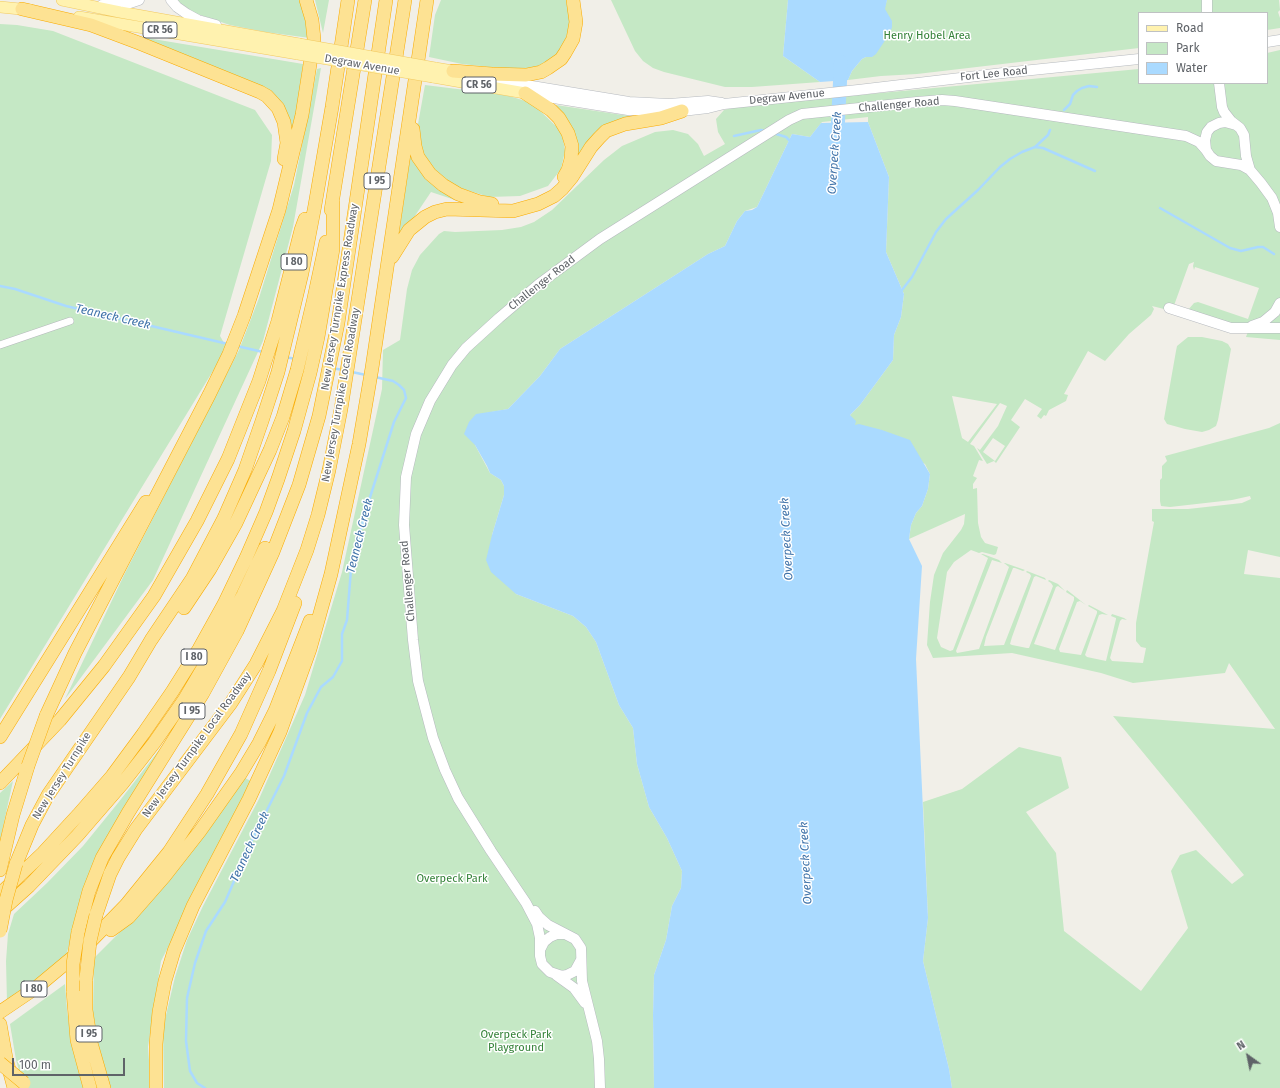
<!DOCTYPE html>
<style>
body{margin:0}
#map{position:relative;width:1280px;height:1088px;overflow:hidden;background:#f1efe8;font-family:"Fira Sans",sans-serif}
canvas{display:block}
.legend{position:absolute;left:1138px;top:12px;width:130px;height:72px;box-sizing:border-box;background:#fff;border:1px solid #bfc1c3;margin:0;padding:5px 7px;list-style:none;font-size:12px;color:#5f6368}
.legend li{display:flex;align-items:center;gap:8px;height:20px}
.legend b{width:20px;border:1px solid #bfc1c3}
.north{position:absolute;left:1228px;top:1036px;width:40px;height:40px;-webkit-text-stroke:3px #fff;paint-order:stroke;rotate:327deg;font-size:11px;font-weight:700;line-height:16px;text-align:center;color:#5f6368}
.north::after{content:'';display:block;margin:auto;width:14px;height:18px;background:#5f6368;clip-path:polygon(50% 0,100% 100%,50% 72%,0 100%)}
.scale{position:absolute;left:12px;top:1058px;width:113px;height:18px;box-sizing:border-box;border:2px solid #5f6368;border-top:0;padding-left:5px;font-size:12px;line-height:14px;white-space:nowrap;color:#5f6368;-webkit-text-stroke:3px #fff;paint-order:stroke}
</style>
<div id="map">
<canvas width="1280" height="1088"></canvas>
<ul class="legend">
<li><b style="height:5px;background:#fff2af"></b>Road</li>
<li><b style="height:11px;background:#c5e8c5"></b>Park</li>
<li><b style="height:11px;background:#aadaff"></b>Water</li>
</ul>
<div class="north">N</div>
<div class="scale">100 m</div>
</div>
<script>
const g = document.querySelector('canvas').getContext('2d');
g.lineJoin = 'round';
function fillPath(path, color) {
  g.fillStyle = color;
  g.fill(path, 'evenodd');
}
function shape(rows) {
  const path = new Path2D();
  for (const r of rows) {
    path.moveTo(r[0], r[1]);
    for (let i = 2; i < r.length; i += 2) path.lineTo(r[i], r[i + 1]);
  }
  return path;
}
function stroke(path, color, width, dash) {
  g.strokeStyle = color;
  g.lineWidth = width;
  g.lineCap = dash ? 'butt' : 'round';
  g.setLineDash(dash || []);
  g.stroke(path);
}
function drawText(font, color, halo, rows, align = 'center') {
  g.font = font + ' "Fira Sans",sans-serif';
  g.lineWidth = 3;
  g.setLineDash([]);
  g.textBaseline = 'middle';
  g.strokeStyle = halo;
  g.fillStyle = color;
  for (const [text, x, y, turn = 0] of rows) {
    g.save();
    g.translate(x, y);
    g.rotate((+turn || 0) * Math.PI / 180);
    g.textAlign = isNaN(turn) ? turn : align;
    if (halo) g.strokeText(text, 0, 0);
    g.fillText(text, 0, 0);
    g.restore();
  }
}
const green = shape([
 [178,0,300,0,310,38,265,32,230,25,194,13,180,3],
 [315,0,329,0,323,33],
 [441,0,566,0,571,23,561,52,534,69,499,68,462,64,429,57,435,15],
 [611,0,788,0,783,56,820,82,752,87,725,87,664,72,653,68,643,61,635,51],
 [887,0,1279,0,1280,10,1278,12,1280,18,1280,28,1267,30,1267,13,1139,13,1139,48,917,74,881,76,848,80,852,71,862,59,866,57,872,57,889,17,884,9],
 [0,24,17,25,53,31,255,110,272,135,271,161,220,336,227,348,0,719],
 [141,37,303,64,294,134,285,109,267,88],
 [1280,50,1280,340,1246,337,1251,323,1237,325,1188,310,1194,303,1198,302,1248,319,1259,288,1195,267,1194,270,1193,266,1194,262,1189,264,1172,311,1152,306,1154,309,1151,315,1129,334,1105,361,1088,351,1064,394,1068,395,1066,401,1049,410,1046,416,1044,415,1041,419,1037,416,1042,409,1025,399,1011,420,1020,427,996,463,994,461,987,464,977,448,980,450,998,426,1007,406,1000,403,970,444,974,446,983,461,979,460,973,476,977,478,973,484,973,489,977,488,978,523,981,537,985,543,998,547,996,554,994,555,982,552,979,553,971,550,954,562,947,572,937,638,941,647,950,651,953,650,988,558,981,554,983,554,999,560,1002,563,992,560,956,651,957,653,979,649,1009,567,1004,563,1005,563,1025,570,1023,571,1015,568,1013,568,986,637,984,646,1004,645,1031,576,1030,574,1026,572,1027,571,1045,578,1046,580,1036,576,1034,577,1012,637,1010,644,1012,645,1027,648,1029,648,1053,586,1051,583,1048,581,1049,580,1058,584,1065,591,1058,586,1056,587,1034,644,1055,650,1074,600,1074,597,1066,592,1067,590,1086,605,1080,601,1077,602,1059,649,1060,652,1081,655,1097,613,1097,611,1088,606,1089,605,1108,615,1102,614,1099,615,1085,655,1087,657,1106,661,1116,619,1116,618,1111,616,1112,614,1124,618,1127,620,1122,619,1120,621,1110,658,1112,661,1143,663,1146,648,1141,647,1136,641,1136,623,1154,522,1152,521,1152,509,1188,509,1242,503,1251,499,1250,496,1232,500,1170,507,1161,506,1160,501,1160,480,1162,478,1162,466,1167,461,1165,456,1269,428,1280,423,1280,557,1248,550,1244,574,1280,578,1280,1088,952,1088,949,1069,923,961,928,918,923,802,962,789,1019,747,1061,757,1069,788,1026,812,1056,853,1064,931,1141,991,1188,928,1171,871,1180,855,1196,850,1232,884,1244,875,1113,716,1275,729,1229,663,1225,673,1133,683,1101,673,1012,653,933,658,927,645,930,602,934,575,943,553,961,530,964,524,965,514,909,539,911,525,916,513,922,506,928,489,930,474,925,464,855,425,850,415,860,405,893,360,894,335,901,317,904,294,886,252,889,177,868,122,868,117,822,122,810,137,792,134,757,207,745,211,737,221,725,246,708,254,560,349,540,376,508,409,476,415,475,445,490,473,501,480,504,486,504,495,492,535,516,594,573,616,586,627,596,642,619,705,633,728,637,764,649,807,667,838,682,871,681,888,672,906,666,940,654,975,653,1015,654,1088,164,1088,163,1028,175,977,187,940,203,906,259,799,305,695,342,572,382,389,383,350,400,340,407,289,412,270,420,255,439,234,444,231,455,232,502,230,521,227,534,222,552,210,604,160,622,146,655,132,673,130,688,134,698,144,704,156,725,144,718,132,716,119,724,110,740,106,1139,69,1139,83,1267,83,1267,53],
 [952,396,997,404,968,442,962,438],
 [993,438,1005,446,995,461,983,452],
 [321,68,293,227,263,341,153,580,65,699,125,573,239,350,259,298,294,185,317,69],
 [425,85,506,95,532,103,562,132,565,151,561,169,548,186,520,196,489,197,457,187,430,167,419,147,418,124],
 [556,105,636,117,609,126,574,167,569,126],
 [411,151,473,206,431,192,398,241],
 [1188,337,1202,337,1222,341,1228,344,1231,349,1218,420,1216,426,1209,430,1202,432,1185,429,1167,424,1164,419,1176,351,1177,346],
 [166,741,75,923,66,956,7,1002,6,961,8,934,14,914,47,883,83,846,118,803],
 [243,777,253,782,161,961,148,1047,151,1088,110,1088,102,1064,93,1013,94,958,138,914],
 [13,781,0,841,0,793],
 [65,984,67,1010,71,1037,76,1061,84,1088,24,1088,16,1060,10,1024]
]);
const water = shape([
 [788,0,887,0,885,9,892,21,892,27,890,33,876,54,872,57,866,57,862,59,852,71,848,80,820,82,783,56],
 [868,122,889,177,886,252,904,294,901,317,894,335,893,360,860,405,850,415,856,421,855,425,859,424,882,430,910,440,930,474,928,489,922,506,916,513,911,525,909,539,922,566,916,659,928,918,923,961,949,1069,952,1088,654,1088,653,1015,654,975,666,940,672,906,681,888,682,871,667,838,649,807,637,764,633,728,619,705,596,642,586,627,573,616,516,594,491,572,486,560,492,535,504,495,504,486,501,480,490,473,487,466,475,445,464,434,469,422,476,414,508,409,540,376,560,349,708,254,725,246,737,221,745,211,752,210,757,207,792,134,810,137,821,123]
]);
const stream = shape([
 [1064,110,1070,104,1073,95,1077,91,1082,88,1089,86,1097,87],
 [773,133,786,137,790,141],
 [734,136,761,130,765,131],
 [1035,147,1048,135,1050,130],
 [1160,208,1230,248,1241,251,1258,247,1263,247,1274,254],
 [0,286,15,289,66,306,228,344],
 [902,290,912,277,936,232,946,219,978,190,1000,167,1010,159,1022,152,1035,147,1043,148,1095,171],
 [237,346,263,352],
 [285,357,296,359],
 [332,368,343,370],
 [352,372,366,375],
 [205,1088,197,1083,190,1071,186,1041,187,998,195,963,206,931,225,902,252,840,284,776,307,713,321,687,333,677,342,661,342,634,347,620,351,569,365,513,394,422,406,398,404,390,399,385,393,381,375,377]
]);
const river = shape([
 [837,141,841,62]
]);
const street = shape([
 [0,345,70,321]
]);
const secondary = shape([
 [171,0,177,7,187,14,198,20,216,25],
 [1207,0,1207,13],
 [102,5,124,5,139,0],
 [1267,42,1280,40],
 [489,79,629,102,669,104,708,101,722,103],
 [1219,83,1222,107,1224,112,1231,121,1240,128,1244,135,1246,156,1250,170],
 [529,94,628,110,682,111,708,108,724,104,858,90,1003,73,1139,59],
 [1236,125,1225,122,1219,123,1211,127,1207,132,1205,140,1206,150,1210,156,1216,161,1241,165,1250,170,1261,183,1272,198,1278,213,1280,227],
 [1169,308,1231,328,1280,328],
 [1252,326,1263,322,1275,312,1280,303],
 [535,911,539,917,548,925,575,939,581,948,582,981,597,1041,599,1059,600,1088],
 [541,948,544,942,550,937,557,934,564,934],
 [581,960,575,971,567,975,562,976,550,972,542,964,540,956,540,938,537,924,526,903,491,851,458,798,445,770,433,738,418,681,413,640,404,525,406,477,416,434,430,401,452,365,466,348,499,318,539,284,600,239,789,120,802,114,917,102,942,100,955,101,1186,136,1199,142,1206,150],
 [556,975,574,988,585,1003]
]);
const primary = shape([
 [62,0,120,12,299,44],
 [0,7,30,10],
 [79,17,298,54],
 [435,68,453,71],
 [433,77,525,93]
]);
const highway = shape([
 [22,9,91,25,139,43,260,92,267,96,278,108,284,122,287,143,284,159],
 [453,71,492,74,526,75,541,72,548,68,561,59,565,53,573,39,576,22,573,0],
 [525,93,551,110,559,118,568,133,572,146,571,159,568,170,564,177],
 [413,129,415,146,418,157,430,174,443,185,458,194,480,202,492,204],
 [331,210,365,0],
 [392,257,409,230,425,217,435,212,447,209,513,211,538,204,554,196,562,189,572,177,591,147,599,138,606,131,625,124,661,118,682,111],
 [184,608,210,569,236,523,270,450,283,417,297,370,314,298,326,242],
 [46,716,75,653,209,395,229,354,244,316,279,210,302,115,314,39,312,20,306,0],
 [0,737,146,502],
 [0,783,60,720,104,666,154,596,197,521,228,459,259,381,278,321,301,230,305,219],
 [16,864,32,825,48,795,129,677,151,640,192,579,224,518,245,470,262,421,278,372,302,273,315,205,332,107,348,0],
 [0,870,13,815,28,766],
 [0,894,43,853,78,815,112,776,143,734,172,692,199,649,224,604,246,558,266,512,278,479,294,431,310,373,318,337,333,249,333,202],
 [0,912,29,886,77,836,122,784,154,743,184,700,210,656,243,595,265,548],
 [96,915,110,874,118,858,136,829,231,703,256,664,283,611,307,550,318,515,329,470,341,409,405,0],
 [111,930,129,917,164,877,200,831,241,773,259,743,275,711,310,621],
 [78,932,89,891,102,858,128,813,203,693,237,631,273,552,299,485,319,416,338,323,386,0],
 [86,979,86,1010,91,1043,104,1088],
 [73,991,77,1040,90,1088],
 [0,1012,37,987,85,947,126,905,169,852,207,794,241,734,269,671,295,603],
 [0,1024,6,1058,14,1088],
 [156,1088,156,1044,159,1012,165,981,174,951,193,906,249,799,280,732,310,649,331,574,359,444,372,368,427,0]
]);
const primaryBridge = shape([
 [299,44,435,68],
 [298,54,433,77]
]);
const highwayBridge = shape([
 [28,766,46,716],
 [0,931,6,900,16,864],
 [86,979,90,941,96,915],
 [73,991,73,964,78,932],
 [0,1063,24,1083]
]);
const shields = [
 [160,30,34],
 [479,85,34],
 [377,181,26],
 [294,262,26],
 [194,657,26],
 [192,711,26],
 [34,989,26],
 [89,1034,26]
];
const shieldNames = [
 ["CR 56",160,30],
 ["CR 56",479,85],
 ["I 95",377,181],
 ["I 80",294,262],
 ["I 80",194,657],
 ["I 95",192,711],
 ["I 80",34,989],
 ["I 95",89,1034]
];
const parkNames = [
 ["Henry Hobel Area",927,36],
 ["Overpeck Park",452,879],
 ["Overpeck Park",516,1035],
 ["Playground",516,1048]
];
const streetNames = [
 ["Degraw Avenue",362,65,10],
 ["Fort Lee Road",994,74,-6],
 ["Degraw Avenue",787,97,-6],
 ["Challenger Road",899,105,-5],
 ["Challenger Road",542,283,-38],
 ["New Jersey Turnpike Express Roadway",340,297,-81],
 ["New Jersey Turnpike Local Roadway",341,395,-80],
 ["Challenger Road",408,581,-95],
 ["New Jersey Turnpike Local Roadway",197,745,-54],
 ["New Jersey Turnpike",62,776,-58]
];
const waterNames = [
 ["Overpeck Creek",835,153,-86],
 ["Teaneck Creek",113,317,13],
 ["Teaneck Creek",360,536,-76],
 ["Overpeck Creek",787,539,-93],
 ["Teaneck Creek",250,847,-65],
 ["Overpeck Creek",806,863,-93]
];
fillPath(green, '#c5e8c5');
fillPath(water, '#aadaff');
stroke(stream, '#aadaff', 2.5);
stroke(river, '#aadaff', 14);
stroke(street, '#b5b8bc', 8);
stroke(secondary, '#b6babf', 11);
stroke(primary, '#f2c960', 12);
stroke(highway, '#f9ab00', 14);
stroke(street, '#fff', 7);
stroke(secondary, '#fff', 10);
stroke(primary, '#fff2af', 11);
stroke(highway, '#fde293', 13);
stroke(primaryBridge, '#f2c960', 12, []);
stroke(highwayBridge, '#f9ab00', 14, []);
stroke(primaryBridge, '#fff2af', 11);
stroke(highwayBridge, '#fde293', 13);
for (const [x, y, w] of shields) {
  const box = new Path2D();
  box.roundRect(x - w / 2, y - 8, w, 16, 3);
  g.fillStyle = '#fff';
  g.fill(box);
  stroke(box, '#5f6368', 1);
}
drawText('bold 10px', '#5f6368', null, shieldNames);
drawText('11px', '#348238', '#fff', parkNames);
drawText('11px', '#5f6368', '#fff', streetNames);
drawText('italic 12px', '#4174aa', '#fff', waterNames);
</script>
